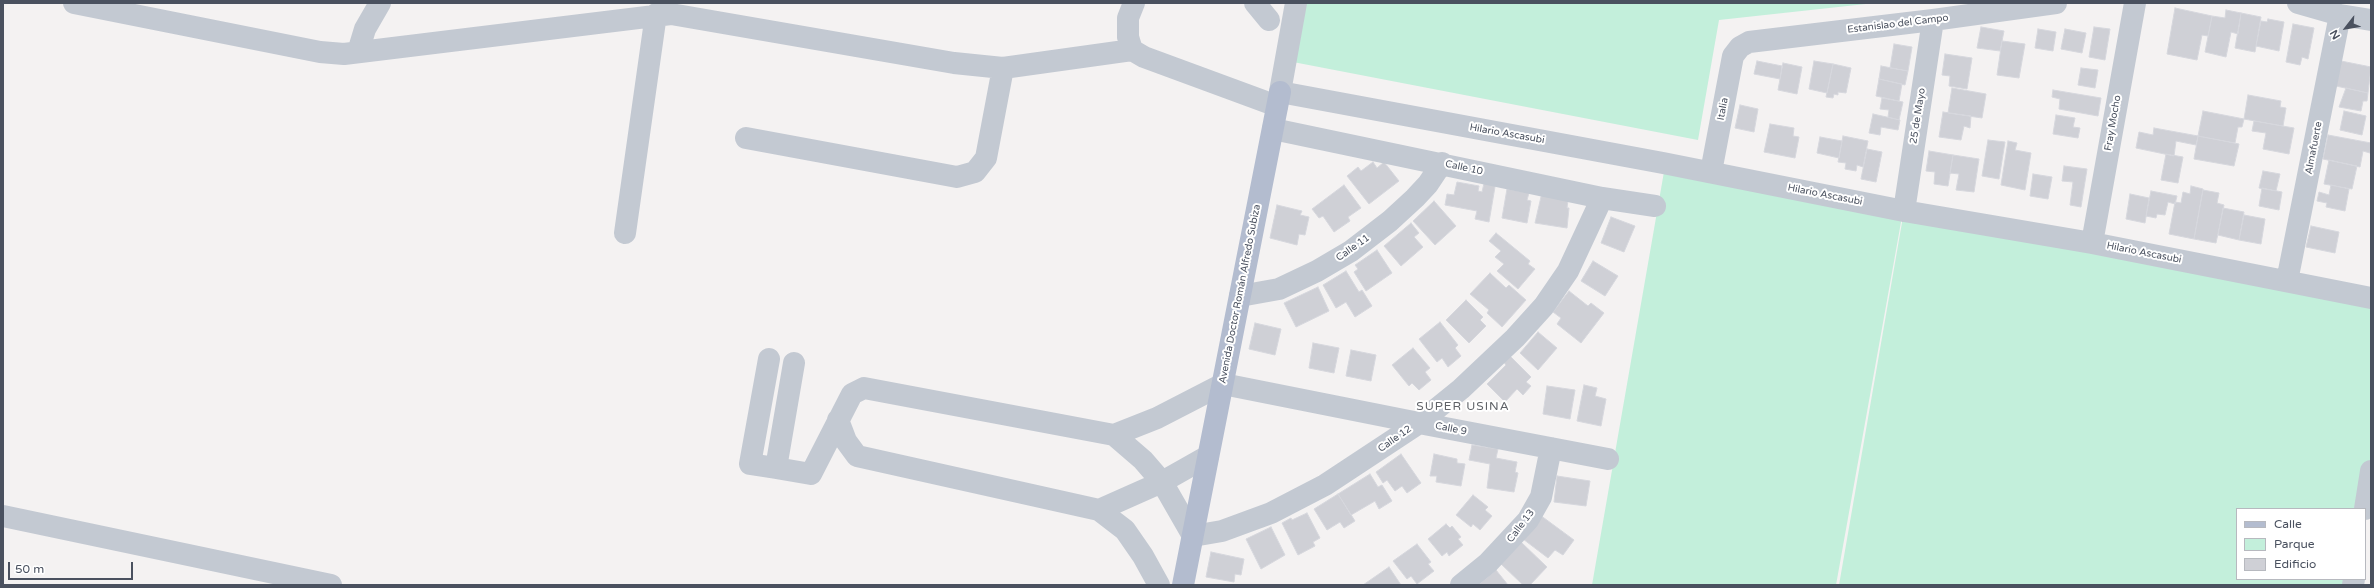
<!DOCTYPE html>
<meta charset="utf-8">
<style>
body{margin:0}
#map{position:relative;width:2374px;height:588px;overflow:hidden;background:#f4f2f2;font-family:"Varela Round",sans-serif}
canvas{display:block}
.frame{position:absolute;inset:0;border:4px solid #4a515f;pointer-events:none}
.legend{position:absolute;left:2236px;top:508px;width:130px;height:72px;box-sizing:border-box;background:#fff;border:1px solid #b7b9bf;margin:0;padding:5px 7px;list-style:none;font-size:12px;color:#4a515f}
.legend li{display:flex;align-items:center;gap:8px;height:20px}
.legend b{width:20px;border:1px solid #b7b9bf}
.north{position:absolute;left:2326px;top:8px;width:40px;height:40px;-webkit-text-stroke:3px #fff;paint-order:stroke;rotate:239deg;font-size:11px;font-weight:700;line-height:16px;text-align:center;color:#4a515f}
.north::after{content:'';display:block;margin:auto;width:14px;height:18px;background:#4a515f;clip-path:polygon(50% 0,100% 100%,50% 72%,0 100%)}
.scale{position:absolute;left:8px;top:562px;width:125px;height:18px;box-sizing:border-box;border:2px solid #4a515f;border-top:0;padding-left:5px;font-size:12px;line-height:14px;white-space:nowrap;color:#4a515f;-webkit-text-stroke:3px #fff;paint-order:stroke}
</style>
<div id="map">
<canvas width="2374" height="588"></canvas>
<div class="frame"></div>
<ul class="legend">
<li><b style="height:5px;background:#b3bccf"></b>Calle</li>
<li><b style="height:11px;background:#c3efdb"></b>Parque</li>
<li><b style="height:11px;background:#cfd0d6"></b>Edificio</li>
</ul>
<div class="north">N</div>
<div class="scale">50 m</div>
</div>
<script>
const g = document.querySelector('canvas').getContext('2d');
g.lineJoin = 'round';
function fillPath(path, color) {
  g.fillStyle = color;
  g.fill(path, 'evenodd');
}
function shape(rows) {
  const path = new Path2D();
  for (const r of rows) {
    path.moveTo(r[0], r[1]);
    for (let i = 2; i < r.length; i += 2) path.lineTo(r[i], r[i + 1]);
  }
  return path;
}
function stroke(path, color, width, dash) {
  g.strokeStyle = color;
  g.lineWidth = width;
  g.lineCap = dash ? 'butt' : 'round';
  g.setLineDash(dash || []);
  g.stroke(path);
}
function drawText(font, color, halo, rows, align = 'center') {
  g.font = font + ' "Varela Round",sans-serif';
  g.lineWidth = 4;
  g.setLineDash([]);
  g.textBaseline = 'middle';
  g.strokeStyle = halo;
  g.fillStyle = color;
  for (const [text, x, y, turn = 0] of rows) {
    g.save();
    g.translate(x, y);
    g.rotate((+turn || 0) * Math.PI / 180);
    g.textAlign = isNaN(turn) ? turn : align;
    if (halo) g.strokeText(text, 0, 0);
    g.fillText(text, 0, 0);
    g.restore();
  }
}
const green = shape([
 [1305,3,1875,3,1719,20,1698,140,1293,62],
 [1665,166,1903,211,1836,585,1592,585],
 [1904,211,2371,298,2371,471,2365,509,2237,509,2237,579,2354,579,2353,585,1839,585]
]);
const building = shape([
 [2175,8,2212,16,2208,36,2202,35,2197,60,2167,54,2175,8],
 [2226,10,2241,13,2238,34,2231,32,2226,57,2205,52,2212,16,2225,18,2226,10],
 [2241,13,2261,17,2255,52,2235,48,2241,13],
 [2268,19,2284,22,2279,51,2256,46,2261,21,2267,22,2268,19],
 [2293,24,2314,28,2308,59,2302,57,2300,65,2286,62,2293,24],
 [1981,27,2004,31,2000,51,1977,48,1981,27],
 [2094,27,2110,29,2105,60,2089,57,2094,27],
 [2038,29,2056,32,2053,51,2035,48,2038,29],
 [2065,29,2086,33,2082,53,2061,49,2065,29],
 [2002,41,2025,44,2019,78,1997,75,2002,41],
 [1894,44,1912,47,1908,71,1890,68,1894,44],
 [1945,54,1972,58,1967,89,1949,86,1950,76,1942,75,1945,54],
 [1757,61,1782,66,1780,79,1754,74,1757,61],
 [1814,61,1833,64,1827,93,1809,89,1814,61],
 [2341,61,2371,67,2368,93,2336,86,2341,61],
 [1783,63,1802,67,1797,94,1778,90,1783,63],
 [1833,64,1851,68,1846,93,1838,92,1838,95,1834,94,1833,98,1826,97,1833,64],
 [1881,66,1908,71,1905,85,1879,79,1881,66],
 [2081,68,2098,70,2095,88,2078,85,2081,68],
 [1879,79,1902,84,1899,101,1876,96,1879,79],
 [1952,88,1986,94,1982,118,1948,113,1952,88],
 [2346,88,2368,93,2367,101,2363,101,2361,111,2339,107,2346,88],
 [2053,90,2101,98,2098,116,2059,109,2060,99,2052,97,2053,90],
 [2248,95,2281,101,2280,107,2286,108,2283,126,2244,119,2248,95],
 [1882,98,1903,102,1899,120,1888,117,1889,110,1880,109,1882,98],
 [1740,105,1758,109,1754,132,1735,128,1740,105],
 [2203,111,2244,119,2242,127,2238,127,2235,143,2198,136,2203,111],
 [2344,111,2366,116,2362,135,2340,130,2344,111],
 [1943,112,1971,116,1970,128,1964,126,1961,140,1939,137,1943,112],
 [1873,114,1900,120,1898,130,1881,127,1880,135,1869,133,1873,114],
 [2056,115,2075,118,2073,127,2080,128,2078,138,2053,134,2056,115],
 [2254,121,2294,128,2289,154,2263,149,2266,133,2252,131,2254,121],
 [1770,124,1794,128,1793,136,1799,137,1795,158,1764,152,1770,124],
 [2154,128,2198,136,2196,145,2176,141,2174,156,2136,148,2139,132,2153,135,2154,128],
 [2328,135,2371,143,2370,153,2363,151,2360,167,2323,159,2328,135],
 [1843,136,1868,141,1863,167,1857,165,1856,171,1845,169,1846,163,1838,162,1843,136],
 [2198,136,2239,144,2234,166,2194,159,2198,136],
 [1820,137,1842,141,1839,158,1817,153,1820,137],
 [1988,140,2005,142,1999,179,1982,176,1988,140],
 [2008,141,2017,143,2015,150,2031,153,2025,190,2001,185,2008,141],
 [1867,149,1882,152,1876,182,1861,179,1867,149],
 [1929,151,1953,155,1948,186,1934,184,1935,172,1926,171,1929,151],
 [2166,154,2183,157,2178,183,2161,180,2166,154],
 [1953,155,1979,159,1974,192,1956,190,1959,174,1950,173,1953,155],
 [2329,160,2357,166,2352,189,2324,184,2329,160],
 [1373,162,1377,168,1384,162,1399,181,1369,204,1347,176,1358,167,1361,171,1373,162],
 [2064,166,2087,169,2081,207,2070,205,2073,182,2062,181,2064,166],
 [2263,171,2280,174,2276,191,2259,188,2263,171],
 [2033,174,2052,177,2048,199,2030,196,2033,174],
 [1485,179,1496,181,1489,222,1475,219,1477,211,1445,205,1447,194,1454,195,1457,182,1479,186,1478,191,1482,192,1485,179],
 [1344,185,1361,208,1348,217,1350,221,1334,232,1323,216,1319,218,1312,209,1344,185],
 [2331,185,2349,189,2345,211,2326,207,2327,203,2317,201,2319,192,2329,195,2331,185],
 [2191,186,2203,189,2194,239,2169,234,2175,202,2181,203,2183,192,2190,194,2191,186],
 [1543,188,1568,200,1567,208,1569,208,1567,228,1535,223,1543,188],
 [2262,188,2282,192,2279,210,2259,206,2262,188],
 [1507,189,1529,193,1527,200,1531,201,1527,223,1502,218,1507,189],
 [2203,190,2219,193,2217,203,2224,205,2216,243,2194,239,2203,190],
 [2151,191,2177,196,2175,204,2168,202,2165,215,2157,214,2156,218,2146,216,2151,191],
 [2130,194,2149,198,2145,223,2126,219,2130,194],
 [1434,201,1456,226,1435,245,1413,221,1434,201],
 [1277,205,1302,211,1300,215,1309,217,1305,235,1299,234,1297,245,1270,238,1277,205],
 [2223,208,2244,212,2239,240,2218,235,2223,208],
 [2244,215,2265,219,2261,244,2239,240,2244,215],
 [1611,217,1635,226,1624,252,1601,243,1611,217],
 [1411,223,1419,233,1414,237,1423,247,1401,266,1384,246,1411,223],
 [2311,226,2339,232,2335,253,2306,247,2311,226],
 [1496,233,1530,261,1528,264,1535,269,1518,289,1497,271,1504,264,1495,257,1501,251,1489,241,1496,233],
 [1377,250,1392,273,1366,291,1354,272,1358,269,1355,265,1377,250],
 [1593,261,1618,276,1605,296,1581,281,1593,261],
 [1346,271,1359,292,1362,290,1372,306,1355,317,1346,302,1336,308,1323,285,1346,271],
 [1490,273,1506,288,1509,285,1526,300,1502,327,1487,313,1489,310,1470,294,1490,273],
 [1318,287,1329,311,1296,327,1284,303,1318,287],
 [1569,291,1588,306,1591,303,1604,313,1581,343,1557,324,1561,318,1553,312,1569,291],
 [1466,300,1483,317,1480,320,1486,326,1469,343,1446,320,1466,300],
 [1440,322,1458,345,1455,348,1461,356,1448,367,1442,358,1437,362,1419,339,1440,322],
 [1255,323,1281,329,1275,355,1249,349,1255,323],
 [1538,332,1557,348,1538,370,1520,353,1538,332],
 [1313,343,1339,348,1334,373,1309,368,1313,343],
 [1413,348,1430,368,1425,372,1431,380,1419,390,1412,383,1409,386,1392,365,1413,348],
 [1351,350,1376,355,1371,381,1346,376,1351,350],
 [1508,354,1531,377,1526,382,1531,386,1523,395,1517,389,1505,402,1487,384,1506,365,1502,360,1508,354],
 [1584,385,1597,388,1595,396,1606,399,1601,426,1577,421,1584,385],
 [1547,386,1575,390,1570,419,1543,414,1547,386],
 [1472,445,1498,449,1496,458,1517,462,1515,472,1518,473,1514,492,1487,488,1490,464,1469,460,1472,445],
 [1401,454,1421,483,1407,493,1402,486,1395,491,1387,480,1383,483,1376,472,1401,454],
 [1434,454,1457,459,1457,463,1465,464,1461,486,1436,482,1437,476,1430,476,1434,454],
 [1370,474,1378,487,1382,485,1392,501,1379,509,1375,501,1351,515,1338,494,1370,474],
 [1557,476,1590,481,1586,506,1554,502,1557,476],
 [1338,494,1355,521,1344,528,1340,522,1327,530,1314,509,1338,494],
 [1473,495,1488,507,1485,510,1492,516,1480,530,1473,524,1471,527,1456,515,1473,495],
 [1307,513,1320,538,1313,542,1315,546,1298,555,1282,523,1291,518,1292,520,1307,513],
 [1540,515,1574,540,1563,555,1555,550,1548,558,1523,539,1540,515],
 [1446,524,1450,528,1452,526,1461,537,1458,539,1463,545,1449,556,1447,552,1442,556,1428,539,1446,524],
 [1271,527,1285,555,1261,569,1246,539,1271,527],
 [1521,542,1547,567,1530,585,1523,585,1500,563,1521,542],
 [1417,544,1431,562,1428,564,1434,571,1417,584,1411,576,1407,579,1393,561,1417,544],
 [1211,552,1244,559,1241,575,1235,574,1234,582,1206,577,1211,552],
 [1389,567,1401,585,1363,585,1389,567],
 [1496,570,1508,585,1478,585,1496,570]
]);
const minor = shape([
 [74,3,320,52,344,54,671,14,954,63,1003,68,1132,50],
 [1134,3,1128,18,1128,37,1132,50,1144,57,1277,106],
 [1255,3,1269,20],
 [1296,3,1280,92,1663,163,1904,211,2092,243,2371,298],
 [2298,3,2340,15,2371,20],
 [358,52,365,29,380,3],
 [1273,129,1602,198,1655,206],
 [746,138,957,177,975,172,986,158,1003,68],
 [1711,172,1733,56,1740,47,1749,42,1933,20,2056,3],
 [1602,198,1568,271,1544,306,1515,338,1461,389,1419,423,1325,485,1271,513,1222,531,1193,536,1162,482,1143,460,1114,435,1157,418,1223,384,1419,423,1608,459],
 [1904,211,1933,20],
 [625,233,656,14],
 [2092,243,2135,3],
 [2287,281,2340,15],
 [1240,296,1279,289,1317,271,1351,251,1390,221,1415,198,1428,184,1442,163],
 [769,359,750,464,776,468],
 [794,363,776,468,811,474,852,394,864,388,1114,435],
 [838,420,846,441,857,456,1099,510,1125,530,1143,556,1159,585],
 [2365,509,2371,471],
 [1099,510,1162,482,1208,456],
 [3,516,331,585],
 [1461,585,1488,563,1528,520,1541,497,1551,448],
 [2353,585,2354,579]
]);
const major = shape([
 [1183,585,1280,92]
]);
const streetNames = [
 ["Estanislao del Campo",1898,24,-7],
 ["Italia",1723,109,-79],
 ["25 de Mayo",1918,116,-81],
 ["Fray Mocho",2113,123,-80],
 ["Hilario Ascasubi",1507,134,10],
 ["Almafuerte",2314,148,-79],
 ["Calle 10",1464,168,12],
 ["Hilario Ascasubi",1825,195,11],
 ["Calle 11",1353,248,-35],
 ["Hilario Ascasubi",2144,253,11],
 ["Avenida Doctor Román Alfredo Subiza",1240,294,-79],
 ["Calle 9",1451,429,11],
 ["Calle 12",1395,439,-35],
 ["Calle 13",1521,526,-53]
];
const quarterNames = [
 ["SUPER USINA",1463,407]
];
fillPath(green, '#c3efdb');
fillPath(building, '#cfd0d6');
stroke(building, '#d6d7dd', 1);
stroke(minor, '#c3c9d2', 22);
stroke(major, '#b3bccf', 22);
drawText('10px', '#4a515f', '#fff', streetNames);
g.letterSpacing = '1px';
drawText('12px', '#5e6166', '#fff', quarterNames);
g.letterSpacing = '0px';
</script>
